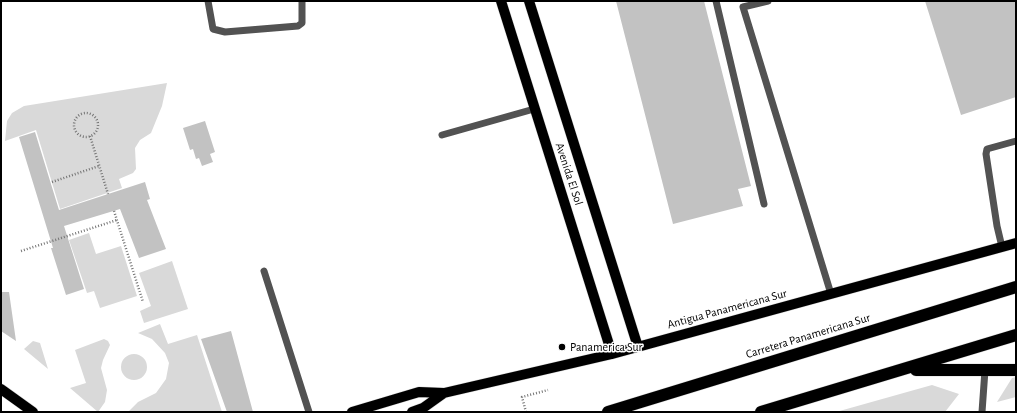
<!DOCTYPE html>
<style>
body{margin:0}
#map{position:relative;width:1017px;height:413px;overflow:hidden;background:#fff;font-family:"Alegreya Sans",sans-serif}
canvas{display:block}
.frame{position:absolute;inset:0;border:2px solid #000;pointer-events:none}
</style>
<div id="map">
<canvas width="1017" height="413"></canvas>
<div class="frame"></div>
</div>
<script>
const g = document.querySelector('canvas').getContext('2d');
g.lineJoin = 'round';
function fillPath(path, color) {
  g.fillStyle = color;
  g.fill(path, 'evenodd');
}
function shape(rows) {
  const path = new Path2D();
  for (const r of rows) {
    if (r.length === 3) {
      path.moveTo(r[0] + r[2], r[1]);
      path.arc(r[0], r[1], r[2], 0, 2 * Math.PI);
      continue;
    }
    path.moveTo(r[0], r[1]);
    for (let i = 2; i < r.length; i += 2) path.lineTo(r[i], r[i + 1]);
  }
  return path;
}
function stroke(path, color, width, dash) {
  g.strokeStyle = color;
  g.lineWidth = width;
  g.lineCap = dash ? 'butt' : 'round';
  g.setLineDash(dash || []);
  g.stroke(path);
}
function drawText(font, color, halo, rows, align = 'center') {
  g.font = font + ' "Alegreya Sans",sans-serif';
  g.lineWidth = 3;
  g.setLineDash([]);
  g.textBaseline = 'middle';
  g.strokeStyle = halo;
  g.fillStyle = color;
  for (const [text, x, y, turn = 0] of rows) {
    g.save();
    g.translate(x, y);
    g.rotate((+turn || 0) * Math.PI / 180);
    g.textAlign = isNaN(turn) ? turn : align;
    if (halo) g.strokeText(text, 0, 0);
    g.fillText(text, 0, 0);
    g.restore();
  }
}
const green = shape([
 [167,83,162,106,151,133,140,140,135,148,136,169,133,173,119,179,122,188,60,209,36,130,5,141,7,121,12,113,24,106],
 [89,233,96,254,121,246,137,296,100,308,94,291,87,293,69,240],
 [172,261,188,309,144,323,140,311,151,306,139,273],
 [160,324,168,344,197,335,222,412,128,412,138,402,156,393,166,379,169,363,165,353,152,339,138,333],
 [104,339,108,341,110,345,103,360,101,368,107,390,105,402,98,412,70,388,86,383,75,350],
 [33,341,40,343,48,369,24,349],
 [134,367,13],
 [1016,377,1016,397,997,402,1012,378],
 [932,385,959,394,945,412,836,412]
]);
const building = shape([
 [616,1,704,1,751,186,738,189,743,206,673,224],
 [925,1,1016,1,1016,97,961,115],
 [205,121,215,152,210,154,213,162,202,166,199,158,196,159,193,149,190,150,183,128],
 [35,132,59,210,145,182,150,199,147,200,166,249,139,258,120,209,64,226,84,289,66,295,51,248,53,248,19,137],
 [1,292,9,292,16,341,1,331],
 [231,331,253,412,227,412,201,339]
]);
const path = shape([
 [86,125,12],
 [90,136,108,194],
 [52,182,99,166],
 [114,211,143,302],
 [21,251,117,220],
 [526,412,522,397,548,390]
]);
const service = shape([
 [208,1,213,29,225,32,298,26,302,23,302,1],
 [716,1,764,204],
 [768,1,743,7,831,294],
 [442,135,534,109],
 [1002,247,997,226,986,154,987,149,1016,141],
 [264,271,309,412],
 [982,412,985,370]
]);
const primary = shape([
 [501,1,612,354],
 [529,1,638,347],
 [1,389,33,412],
 [352,412,419,392,444,393,612,354,1016,243],
 [412,412,423,408,444,393]
]);
const motorway = shape([
 [916,370,1016,370],
 [608,412,1016,287],
 [761,412,1016,335]
]);
const markers = [
 [562,347,4,"#000"]
];
const streetNames = [
 ["Avenida El Sol",569,174,72],
 ["Antigua Panamericana Sur",727,309,-15],
 ["Carretera Panamericana Sur",808,336,-17]
];
const poiNames = [
 ["Panamerica Sur",570,347]
];
fillPath(green, '#d9d9d9');
fillPath(building, '#c2c2c2');
stroke(primary, '#dbdbdb', 11);
stroke(motorway, '#dbdbdb', 13);
stroke(path, '#747474', 2.5, [1, 2]);
stroke(service, '#525252', 7);
stroke(primary, '#000', 10);
stroke(motorway, '#000', 12);
for (const [x, y, r, color] of markers) {
  const dot = new Path2D();
  dot.arc(x, y, r, 0, 2 * Math.PI);
  g.fillStyle = color;
  g.fill(dot);
  stroke(dot, '#fff', 1.5);
}
drawText('12px', '#000', '#fff', streetNames);
drawText('12px', '#000', '#fff', poiNames, 'left');
</script>
